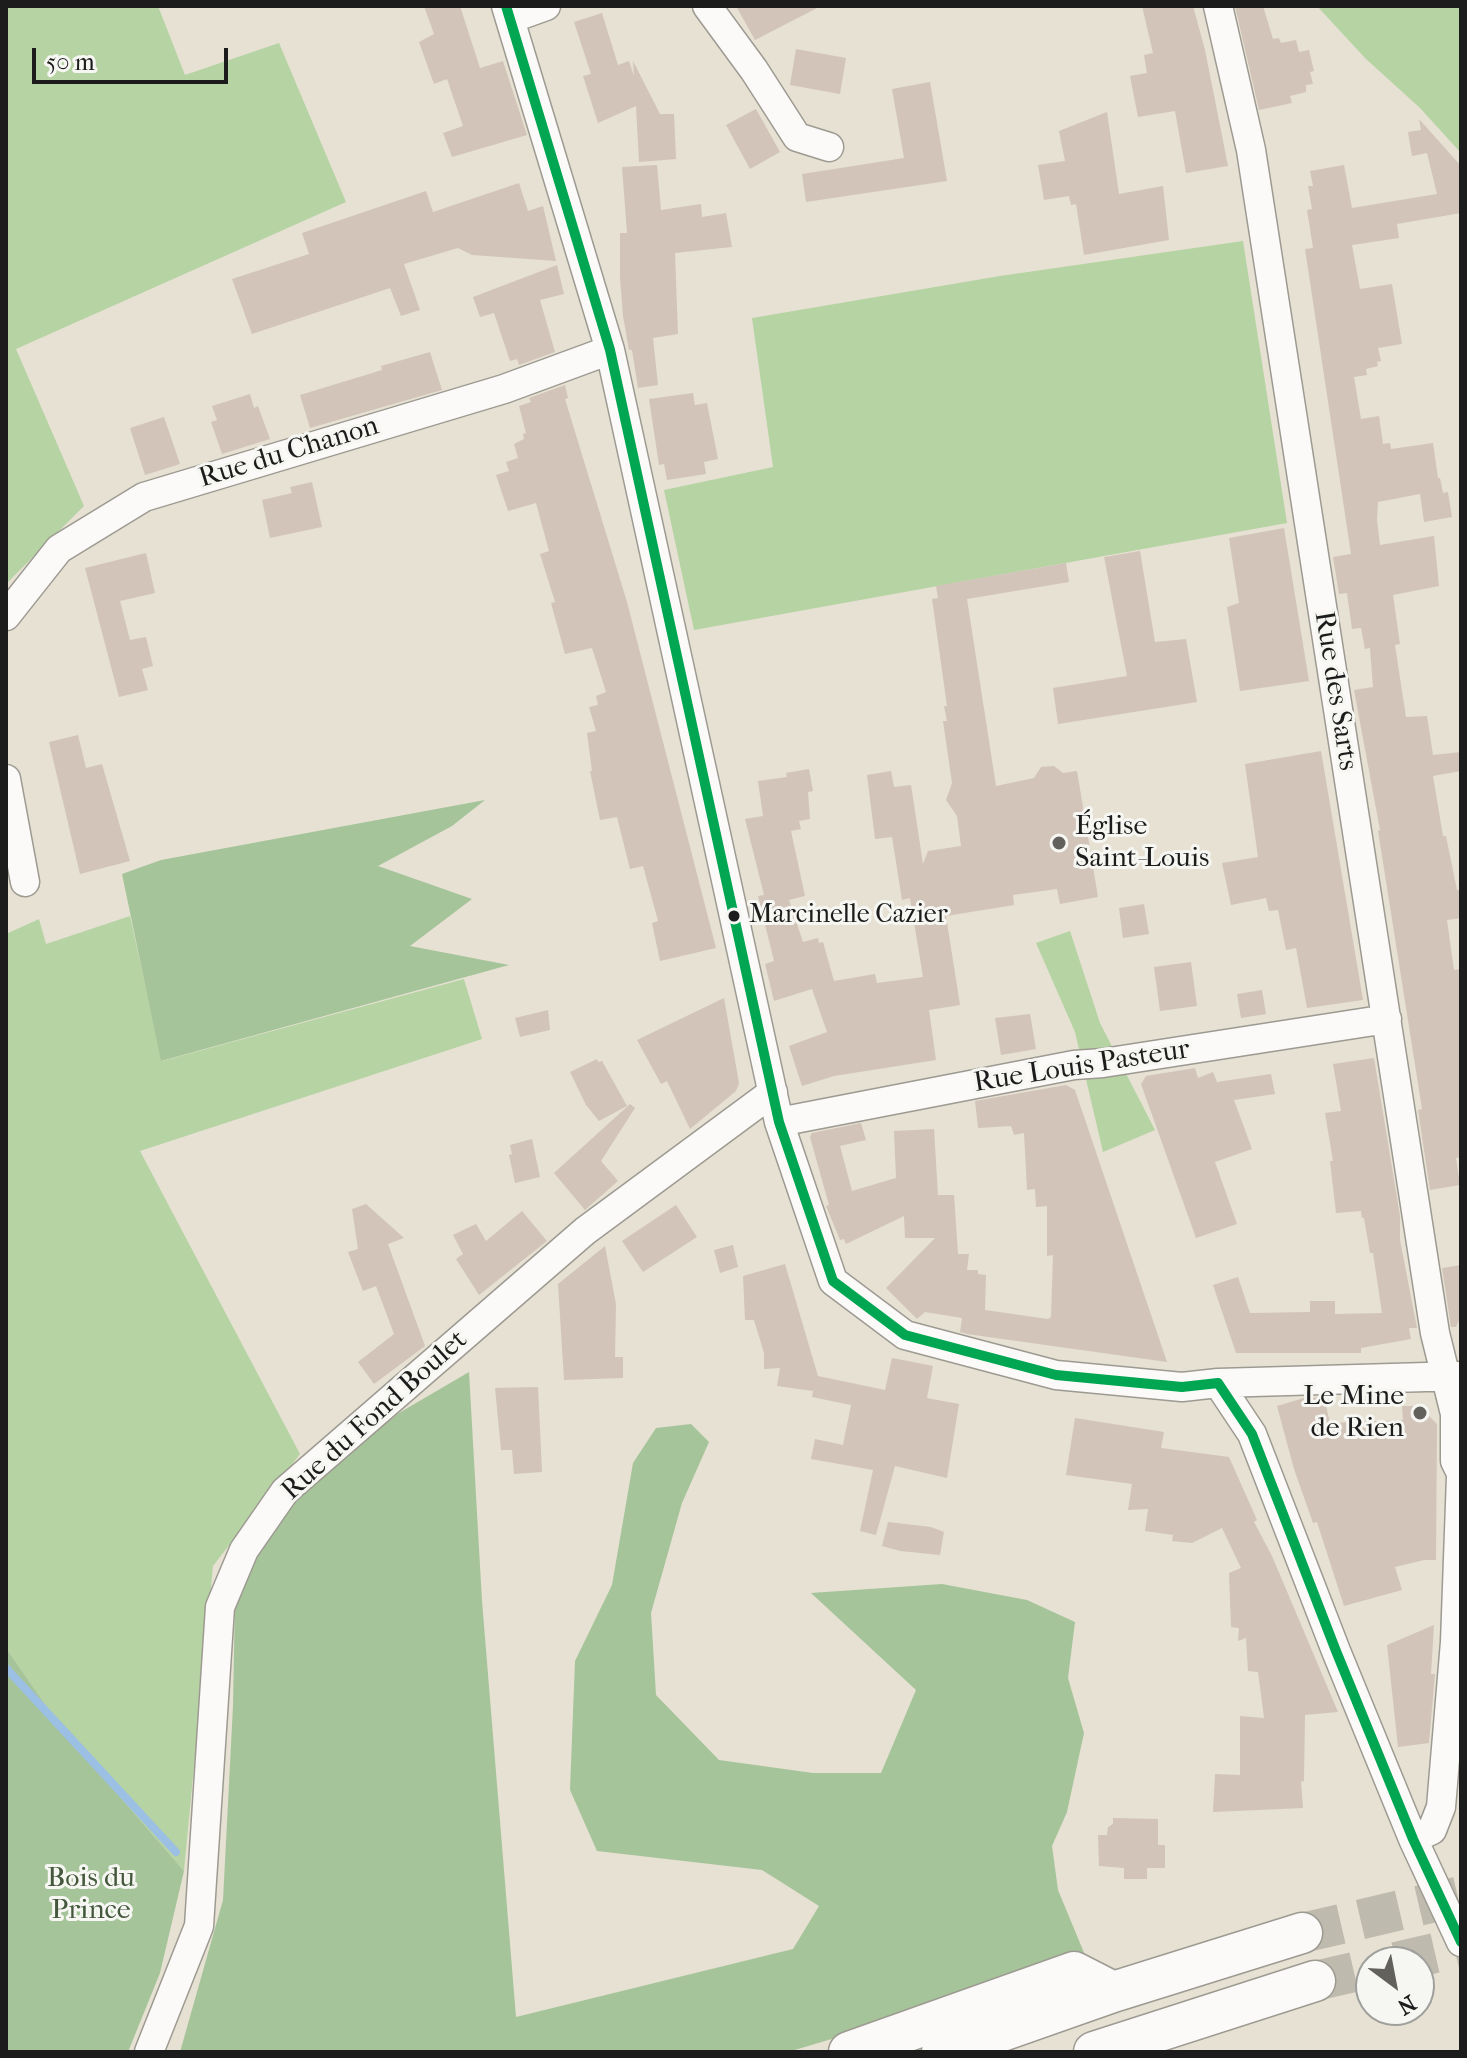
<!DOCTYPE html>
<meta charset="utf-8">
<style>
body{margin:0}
#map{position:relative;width:1467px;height:2058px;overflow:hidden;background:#e6e1d3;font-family:"IM FELL French Canon",serif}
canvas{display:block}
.frame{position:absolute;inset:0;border:8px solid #1c1c1c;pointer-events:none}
.north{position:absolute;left:1355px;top:1946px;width:80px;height:80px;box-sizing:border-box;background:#f6f6f2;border:2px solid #9f9f9c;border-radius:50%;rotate:148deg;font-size:22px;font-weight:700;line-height:32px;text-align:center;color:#1c1c1c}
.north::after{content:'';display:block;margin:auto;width:28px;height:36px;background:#63615c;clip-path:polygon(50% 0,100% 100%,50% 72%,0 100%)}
.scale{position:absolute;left:32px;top:48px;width:196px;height:36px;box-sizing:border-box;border:4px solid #1c1c1c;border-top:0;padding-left:10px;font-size:24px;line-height:28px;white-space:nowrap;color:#1c1c1c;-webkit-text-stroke:6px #f6f6f2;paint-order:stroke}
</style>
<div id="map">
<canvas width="1467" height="2058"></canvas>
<div class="frame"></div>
<div class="north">N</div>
<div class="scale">50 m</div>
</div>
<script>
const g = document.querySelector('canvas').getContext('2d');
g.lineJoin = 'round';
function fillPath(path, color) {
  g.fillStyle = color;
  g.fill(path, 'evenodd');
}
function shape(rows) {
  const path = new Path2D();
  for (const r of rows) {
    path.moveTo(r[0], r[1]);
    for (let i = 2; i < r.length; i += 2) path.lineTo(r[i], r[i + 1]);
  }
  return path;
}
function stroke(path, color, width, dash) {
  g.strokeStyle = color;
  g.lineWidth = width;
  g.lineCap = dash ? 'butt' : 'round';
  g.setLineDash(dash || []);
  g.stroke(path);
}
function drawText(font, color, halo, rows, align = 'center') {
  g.font = font + ' "IM FELL French Canon",serif';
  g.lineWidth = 6;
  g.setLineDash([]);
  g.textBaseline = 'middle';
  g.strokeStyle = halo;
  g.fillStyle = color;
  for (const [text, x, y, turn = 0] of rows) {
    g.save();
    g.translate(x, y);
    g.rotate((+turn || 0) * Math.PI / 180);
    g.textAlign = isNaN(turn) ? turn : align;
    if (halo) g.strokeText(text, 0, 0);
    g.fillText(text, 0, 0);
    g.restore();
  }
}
const green = shape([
 [6,6,158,6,185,75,279,43,346,202,16,349,84,506,6,584],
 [1317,6,1461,6,1461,153,1420,108,1365,58],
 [1243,241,1287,523,694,630,664,490,773,467,752,318,1000,276],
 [130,916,162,1061,464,979,482,1039,140,1151,300,1454,213,1566,184,1871,65,1733,6,1648,6,934,39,919,46,944],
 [1070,931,1100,1023,1155,1130,1103,1152,1075,1032,1036,943]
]);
const forest = shape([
 [485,800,452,826,378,866,472,899,410,946,509,965,161,1061,122,874,161,860],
 [469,1372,482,1601,516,2017,793,1949,819,1906,762,1870,597,1851,570,1790,575,1661,612,1585,633,1463,656,1428,691,1424,709,1442,682,1503,651,1613,656,1695,719,1760,813,1773,881,1773,916,1690,811,1593,942,1584,1027,1600,1075,1622,1068,1678,1084,1733,1067,1812,1052,1846,1058,1890,1085,1955,892,2021,788,2052,180,2052,223,1900,233,1706,235,1598,289,1500,399,1413],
 [6,1648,65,1733,184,1871,160,1973,128,2052,6,2052]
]);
const stream = shape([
 [6,1668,176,1852]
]);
const building = shape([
 [424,6,460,6,480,68,503,61,527,135,452,157,443,133,463,126,447,79,434,84,419,42,434,34],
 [736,6,821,6,755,40],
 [1142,6,1193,6,1205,50,1228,166,1186,173,1175,111,1138,117,1130,76,1147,73,1144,55,1153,53],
 [1235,6,1263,6,1273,39,1279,38,1281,43,1296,40,1299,52,1309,50,1314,71,1310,72,1313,84,1306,85,1306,92,1290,96,1292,103,1259,110],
 [602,13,618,65,629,61,634,76,633,61,660,114,674,114,676,159,639,162,636,106,598,123,583,76,591,74,574,22],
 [796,49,846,58,840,94,790,85],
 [930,82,947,181,806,202,802,174,904,158,892,89],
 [756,109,780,152,750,169,726,125],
 [1107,112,1119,194,1163,186,1169,240,1084,255,1076,204,1071,205,1069,196,1044,200,1038,165,1065,161,1059,131],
 [1419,119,1461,166,1461,213,1397,224,1399,238,1352,245,1360,289,1392,284,1402,344,1378,348,1381,361,1377,362,1378,366,1366,369,1367,375,1354,377,1361,419,1379,416,1383,444,1390,443,1391,449,1433,443,1438,478,1440,478,1443,493,1448,492,1452,517,1424,522,1420,494,1378,502,1377,520,1380,545,1434,536,1439,586,1393,595,1400,644,1395,645,1406,717,1427,716,1433,755,1461,752,1461,771,1433,776,1443,836,1446,836,1457,890,1459,890,1461,900,1461,918,1447,920,1454,970,1461,969,1461,1157,1456,1158,1460,1185,1430,1190,1418,1110,1422,1109,1378,831,1380,830,1354,690,1373,687,1370,648,1365,649,1361,628,1352,629,1347,593,1339,594,1333,557,1351,554,1305,249,1313,248,1307,210,1312,209,1308,186,1313,186,1310,171,1344,165,1352,208,1437,194,1427,153,1412,156,1408,132,1421,130],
 [657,165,661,210,701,204,702,217,726,213,732,247,675,253,678,334,653,338,658,385,638,388,632,350,629,350,623,316,620,278,620,233,627,233,622,167],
 [519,183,528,211,543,206,556,261,472,255,458,248,404,264,420,310,401,316,390,288,252,334,232,279,309,254,302,233,426,191,433,212],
 [557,265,564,294,540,300,555,352,519,365,517,359,510,361,494,313,480,317,473,297],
 [430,352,442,390,310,428,300,395,382,370,381,366],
 [565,385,568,398,565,399,627,602,716,948,660,961,652,923,658,921,643,866,630,869,617,817,600,820,590,771,592,771,587,733,596,731,589,707,598,705,596,696,606,692,592,648,565,654,551,603,555,602,540,554,549,551,536,503,508,511,496,475,509,471,506,462,518,458,514,444,524,439,523,434,526,433,519,406,531,402,529,398],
 [693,393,695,405,707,403,718,459,704,462,706,474,667,480,664,464,659,465,649,399],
 [250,394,254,408,258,406,270,439,222,454,211,422,217,420,212,406],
 [164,417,180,464,145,475,130,428],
 [312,482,322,527,270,538,262,500,292,493,290,487],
 [1284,528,1309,681,1240,691,1227,607,1239,603,1229,538],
 [1140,551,1155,642,1186,639,1197,702,1058,724,1053,688,1127,676,1104,557],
 [146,553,155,593,120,601,130,640,146,637,153,666,142,669,148,690,119,697,85,568],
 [1066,563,1069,582,967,599,996,786,1034,778,1041,767,1054,766,1063,773,1077,771,1098,897,1060,904,1057,889,1013,895,1014,905,946,916,960,1005,929,1010,936,1060,834,1076,802,1086,789,1046,827,1032,812,989,774,1001,765,964,774,961,758,896,764,895,745,819,763,816,758,781,787,777,786,773,809,769,813,791,808,792,810,819,799,821,801,829,791,831,805,896,789,900,803,942,818,938,819,943,823,942,834,981,875,974,877,983,923,977,910,898,902,900,892,837,875,839,867,775,891,771,894,787,911,785,923,864,928,851,961,846,957,816,946,800,952,783,943,721,947,721,944,706,947,706,932,599,938,598,936,586],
 [78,735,86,768,102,764,130,861,80,874,49,742],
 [1321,751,1363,1000,1307,1008,1296,948,1286,950,1278,910,1269,911,1266,898,1231,905,1222,863,1258,857,1245,764],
 [1144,904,1149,934,1123,938,1119,908],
 [1191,962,1197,1006,1160,1011,1154,967],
 [1262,990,1266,1014,1241,1018,1237,994],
 [724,998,739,1083,736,1091,690,1129,667,1081,661,1084,637,1040],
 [548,1010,550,1030,520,1037,515,1018],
 [1030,1014,1036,1049,1001,1055,995,1018],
 [1374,1058,1400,1216,1400,1240,1417,1328,1409,1328,1411,1339,1361,1348,1361,1353,1236,1353,1213,1285,1238,1277,1250,1313,1310,1312,1310,1301,1335,1301,1335,1314,1382,1313,1373,1253,1370,1253,1364,1218,1362,1218,1361,1211,1336,1213,1330,1161,1333,1161,1325,1113,1341,1111,1333,1064],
 [597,1059,598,1062,602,1061,627,1106,599,1121,586,1105,570,1072],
 [1195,1068,1198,1078,1213,1072,1217,1082,1271,1074,1275,1094,1234,1100,1252,1149,1215,1162,1237,1224,1196,1238,1141,1084,1146,1076],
 [1066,1085,1075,1090,1167,1362,967,1334,960,1332,962,1318,925,1312,917,1319,886,1288,935,1238,905,1238,904,1216,846,1244,844,1239,840,1240,826,1206,829,1205,810,1137,812,1133,861,1123,866,1140,840,1146,852,1191,896,1178,894,1131,934,1129,938,1195,954,1195,958,1254,969,1254,967,1270,978,1270,978,1274,986,1275,985,1310,1048,1319,1051,1317,1053,1255,1047,1256,1047,1206,1036,1207,1035,1189,1027,1190,1024,1133,1014,1135,1011,1126,978,1128,975,1101],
 [630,1104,635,1108,601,1161,618,1181,585,1210,554,1173],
 [532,1139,540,1177,515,1183,509,1155,512,1154,510,1145],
 [366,1204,404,1238,388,1244,425,1346,374,1384,358,1362,394,1334,376,1286,363,1291,348,1252,358,1249,352,1209],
 [676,1205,697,1237,643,1272,622,1241],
 [522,1211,547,1241,479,1295,456,1259,463,1254,453,1235,476,1224,486,1241],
 [733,1245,738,1267,720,1273,714,1250],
 [605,1246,616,1304,615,1357,623,1357,623,1378,564,1380,558,1284],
 [785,1264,818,1376,885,1390,892,1358,913,1362,933,1366,927,1398,959,1404,947,1478,895,1466,876,1535,860,1531,873,1470,811,1459,815,1439,843,1445,851,1405,812,1397,813,1391,777,1386,780,1368,764,1369,764,1353,754,1320,745,1320,743,1276],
 [1461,1265,1461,1316,1456,1327,1451,1327,1442,1268],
 [538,1387,542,1472,514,1474,512,1450,501,1450,495,1388],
 [1324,1397,1330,1423,1403,1420,1402,1406,1419,1406,1437,1424,1436,1560,1424,1560,1395,1567,1402,1590,1344,1606,1317,1522,1313,1523,1294,1469,1277,1406,1304,1398],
 [1075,1418,1164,1432,1161,1448,1229,1457,1257,1520,1254,1522,1272,1556,1338,1712,1305,1715,1304,1781,1301,1782,1303,1808,1213,1812,1215,1774,1240,1775,1240,1716,1264,1718,1258,1672,1248,1671,1246,1638,1238,1641,1239,1628,1231,1627,1229,1573,1241,1568,1222,1528,1192,1543,1172,1541,1173,1535,1145,1531,1148,1509,1128,1510,1132,1484,1066,1475],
 [888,1522,931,1527,944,1532,940,1555,900,1551,882,1546],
 [1434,1625,1431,1674,1435,1674,1429,1743,1398,1747,1387,1645],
 [1113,1818,1158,1819,1158,1845,1165,1845,1165,1868,1147,1868,1147,1879,1124,1879,1124,1868,1099,1866,1098,1835,1107,1835,1108,1827,1113,1824]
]);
const highwayTunnel = shape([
 [1302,1933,1461,1896],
 [1396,1962,1461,1947],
 [1315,1981,1371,1968]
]);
const minor = shape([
 [506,6,610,350,779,1122,833,1281,905,1335,1056,1375,1182,1387,1218,1383,1461,1376],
 [707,6,754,70,797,137,829,147],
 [1218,6,1251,150,1435,1333,1455,1414,1455,1461,1461,1473],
 [510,19,546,6],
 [6,616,59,549,144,497,504,389,610,350],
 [6,779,25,882],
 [779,1122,1074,1065,1103,1063,1387,1019],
 [1218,1383,1252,1434,1336,1651,1413,1839,1461,1942],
 [1413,1839,1432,1830,1441,1807,1455,1642,1461,1476],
 [149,2052,199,1926,220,1607,244,1550,285,1491,585,1231,773,1092]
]);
const highway = shape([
 [849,2052,1074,1972,1113,1992],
 [942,2052,1113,1992,1302,1933],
 [1094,2052,1315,1981]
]);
const bus1 = shape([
 [506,6,610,350,779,1122,833,1281,905,1335,1056,1375,1182,1387,1218,1383],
 [1218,1383,1252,1434,1336,1651,1413,1839,1461,1942]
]);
const markers = [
 [1059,843,8,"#63615c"],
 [734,916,7,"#1c1c1c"],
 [1420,1413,8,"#63615c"]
];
const busNames = [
 ["Marcinelle Cazier",749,916]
];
const streetNames = [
 ["Rue du Chanon",289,453,-17],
 ["Rue des Sarts",1335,691,81],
 ["Rue Louis Pasteur",1082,1067,-9],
 ["Rue du Fond Boulet",375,1416,-42]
];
const poiNames = [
 ["Église",1075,827],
 ["Saint-Louis",1075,859],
 ["Le Mine",1404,1397,"right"],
 ["de Rien",1404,1429,"right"]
];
const parkNames = [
 ["Bois du",91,1879],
 ["Prince",91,1911]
];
fillPath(green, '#b6d3a3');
fillPath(forest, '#a6c49a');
stroke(stream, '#9cc0e4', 8);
fillPath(building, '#d2c4b9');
stroke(highwayTunnel, '#bebaae', 40, [40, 20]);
stroke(minor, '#9d9a92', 31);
stroke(highway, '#9d9a92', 43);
stroke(minor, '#fbfaf8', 28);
stroke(highway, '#fbfaf8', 40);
stroke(bus1, '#00a651', 10);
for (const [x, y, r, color] of markers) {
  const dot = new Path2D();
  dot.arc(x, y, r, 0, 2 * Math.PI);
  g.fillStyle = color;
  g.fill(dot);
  stroke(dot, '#f6f6f2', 3);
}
drawText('26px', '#1c1c1c', '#f6f6f2', busNames, 'left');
drawText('28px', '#1c1c1c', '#f6f6f2', streetNames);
drawText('28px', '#1c1c1c', '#f6f6f2', poiNames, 'left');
drawText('28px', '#44583d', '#f6f6f2', parkNames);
</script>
